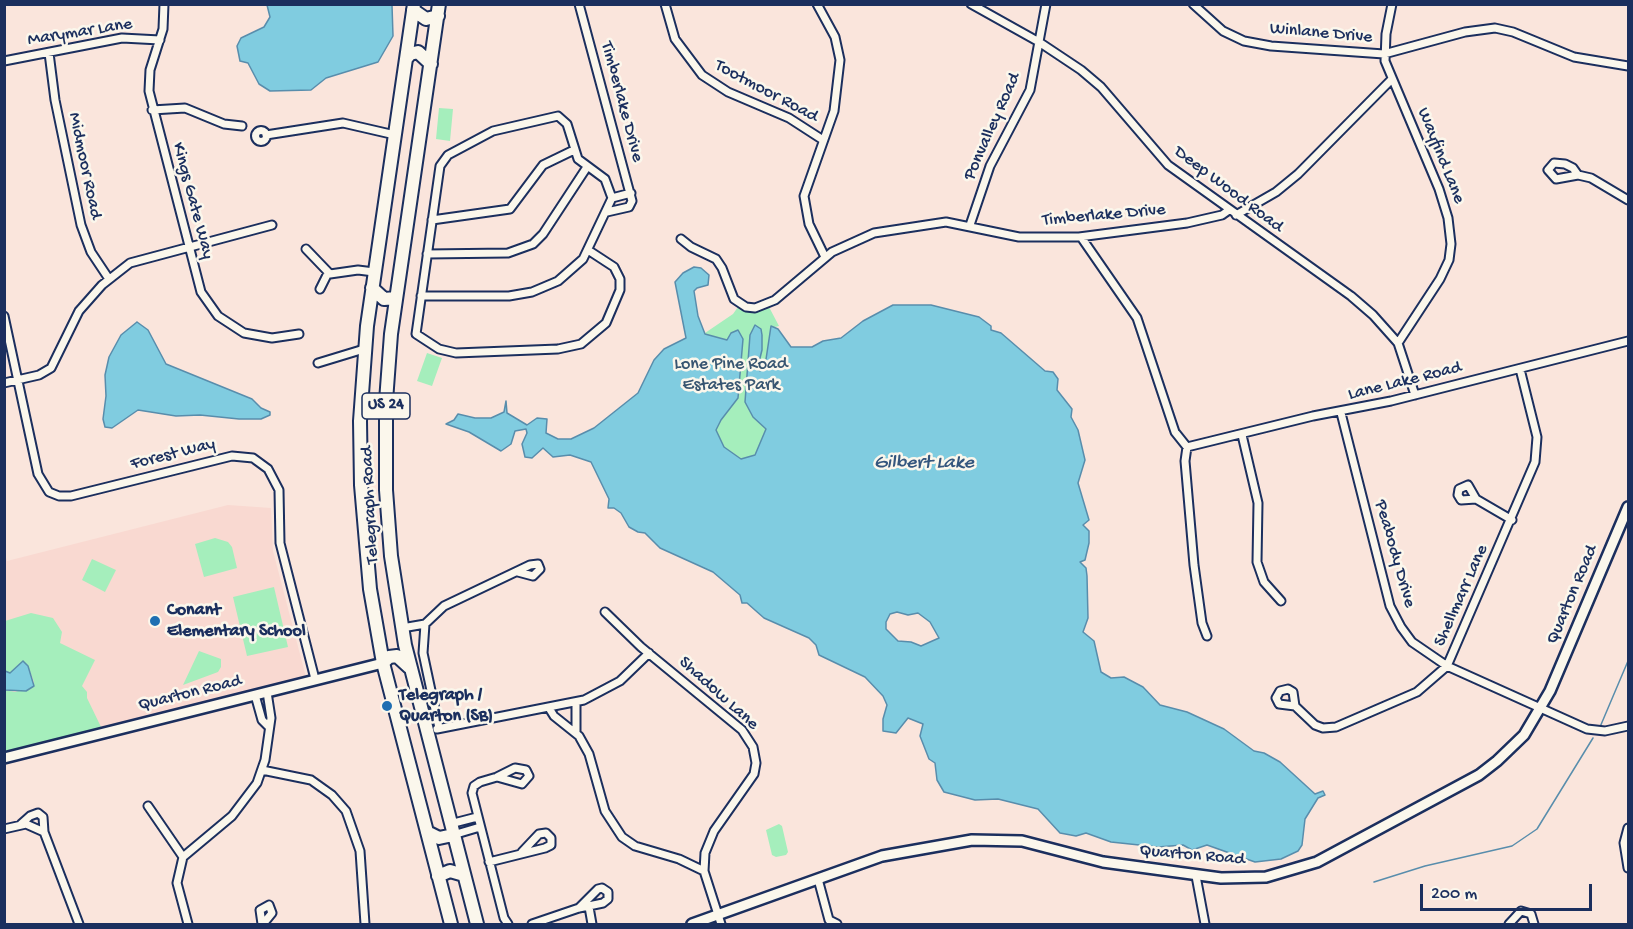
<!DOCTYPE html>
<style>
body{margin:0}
#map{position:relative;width:1633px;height:929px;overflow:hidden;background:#fae5dc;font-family:"Gochi Hand",sans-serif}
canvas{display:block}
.frame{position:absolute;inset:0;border:6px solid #1b2f5e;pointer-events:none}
.scale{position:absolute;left:1420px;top:884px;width:172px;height:27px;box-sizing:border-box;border:3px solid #1b2f5e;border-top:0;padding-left:8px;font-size:18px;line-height:21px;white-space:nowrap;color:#1b2f5e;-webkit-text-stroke:4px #fbf7ec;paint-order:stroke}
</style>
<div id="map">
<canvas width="1633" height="929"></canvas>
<div class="frame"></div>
<div class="scale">200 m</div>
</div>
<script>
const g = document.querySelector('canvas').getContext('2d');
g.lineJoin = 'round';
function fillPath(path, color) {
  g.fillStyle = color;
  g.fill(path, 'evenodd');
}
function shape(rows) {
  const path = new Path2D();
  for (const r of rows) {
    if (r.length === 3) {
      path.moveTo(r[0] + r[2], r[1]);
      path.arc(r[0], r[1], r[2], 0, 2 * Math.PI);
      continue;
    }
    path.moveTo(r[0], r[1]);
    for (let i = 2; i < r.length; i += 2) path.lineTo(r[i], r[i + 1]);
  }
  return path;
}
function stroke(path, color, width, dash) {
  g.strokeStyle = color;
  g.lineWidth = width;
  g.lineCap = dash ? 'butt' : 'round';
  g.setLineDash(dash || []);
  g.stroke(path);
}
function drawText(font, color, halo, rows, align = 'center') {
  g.font = font + ' "Gochi Hand",sans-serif';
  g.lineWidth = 5;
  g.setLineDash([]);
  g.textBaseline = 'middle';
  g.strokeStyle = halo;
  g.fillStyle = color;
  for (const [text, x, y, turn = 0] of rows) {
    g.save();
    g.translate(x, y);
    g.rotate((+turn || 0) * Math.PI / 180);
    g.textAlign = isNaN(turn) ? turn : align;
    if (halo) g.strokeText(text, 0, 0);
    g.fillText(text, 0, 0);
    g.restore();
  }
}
const built = shape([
 [228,505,271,508,273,551,307,681,5,754,4,551,7,561]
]);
const green = shape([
 [439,108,453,109,450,141,436,139],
 [738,307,758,311,769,307,779,326,775,327,774,470,708,456,705,333,733,314],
 [427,353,442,358,432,386,417,381],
 [215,538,228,542,232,547,237,568,204,577,195,544],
 [92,559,116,570,105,592,82,580],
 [274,587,288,647,247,656,233,597],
 [31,613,53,618,62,632,60,643,95,660,82,686,87,692,87,698,102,729,5,753,5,690,15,692,34,686,34,682,28,666,19,665,10,673,5,671,5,621],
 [199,651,221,659,221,667,218,672,183,685],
 [779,824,782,826,788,852,786,855,776,857,772,855,766,830]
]);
const water = shape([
 [267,5,392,5,393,36,378,62,326,78,311,90,270,91,259,84,248,63,240,61,237,46,241,38,264,27,270,17,267,5],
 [694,267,701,268,709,275,708,285,697,288,694,291,698,316,705,334,727,340,731,333,738,330,743,339,738,398,721,420,716,430,724,447,741,459,755,455,766,429,753,417,745,402,750,335,755,325,761,329,762,335,762,350,758,366,760,371,765,366,771,326,778,329,791,347,812,347,823,341,841,338,863,321,893,305,931,305,979,317,991,326,991,330,1001,333,1045,371,1053,372,1058,379,1057,390,1072,409,1071,417,1078,430,1085,460,1078,483,1089,520,1083,525,1089,531,1089,543,1085,560,1080,562,1086,568,1087,576,1088,618,1083,632,1094,641,1101,672,1111,678,1124,677,1143,687,1160,705,1187,712,1224,729,1254,751,1264,753,1280,762,1315,794,1323,791,1325,795,1318,798,1305,819,1302,845,1298,851,1281,859,1255,862,1207,845,1192,850,1183,845,1158,847,1111,842,1086,833,1076,836,1060,833,1038,809,998,799,975,800,944,792,937,780,935,763,929,759,920,736,923,724,908,718,896,733,883,731,883,719,887,705,883,696,865,677,819,655,816,645,809,638,764,618,747,603,742,603,740,595,713,572,660,548,645,533,638,532,629,527,621,513,614,508,608,508,609,499,591,462,570,455,553,457,543,448,532,458,525,457,522,444,527,433,526,429,515,431,511,444,501,451,469,432,446,424,454,420,458,414,475,418,491,418,504,412,506,401,507,413,527,425,537,418,547,419,546,433,558,439,571,439,594,428,638,393,654,360,664,349,686,338,675,282,683,273,694,267],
 [897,612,908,615,918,613,930,622,939,638,921,646,911,642,898,641,886,629,886,622,890,614,897,612],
 [137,322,148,330,166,364,252,399,261,408,270,412,270,415,261,419,239,419,200,415,176,416,138,410,112,428,105,427,103,419,106,396,105,375,109,357,121,335,137,322],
 [23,661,28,666,34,686,26,691,5,690,5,671,10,673,23,661]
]);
const stream = shape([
 [1600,727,1628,661],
 [1374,882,1425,866,1512,846,1537,829,1593,738]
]);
const street = shape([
 [164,4,163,29,150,70,149,91,201,292,218,316,244,333,272,338,299,334],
 [579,4,632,201,629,207,607,212],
 [665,4,675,39,702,75,728,92,789,118,823,140],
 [817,4,835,37,840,60,834,111,804,196,809,224,825,257],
 [971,4,1039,42,1081,70,1101,87,1168,165,1351,296,1373,315,1398,343,1415,395],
 [1193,4,1223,31,1244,41,1271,46,1384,54,1465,32,1495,28,1513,32,1574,57,1628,66],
 [1392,4,1386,34,1385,61,1439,189,1448,218,1451,244,1449,260,1440,279,1398,343],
 [49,53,55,100,81,225,91,252,109,279],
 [4,61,122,38,160,40],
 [152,110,185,108,224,124,242,126],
 [261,136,5.5],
 [266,135,343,123,395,135],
 [1578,175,1573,168,1565,164,1554,163,1548,170,1556,179,1578,175,1591,178,1628,200],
 [612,198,631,193],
 [1236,215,1276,192,1298,174,1391,80],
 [432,220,510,209,543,165,574,150],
 [970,225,990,166,1030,90,1046,4],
 [1081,237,1137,318,1175,432,1187,447,1313,416,1391,401,1628,341],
 [681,239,691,247,716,259,722,268,734,299,746,307,755,308,775,300,832,252,874,233,946,222,1019,237,1079,237,1187,223,1222,215,1229,210],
 [306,249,330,274,358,270,374,272],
 [588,250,614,267,620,279,620,290,606,323,581,344,558,349,456,353,439,349,416,334,440,166,448,155,493,131,558,116,567,124,578,159,605,179,612,198],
 [427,254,508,253,533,244,543,234,587,167],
 [320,289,328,273],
 [421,296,509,296,532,292,558,281,583,259,612,198],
 [4,316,38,474,49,492,59,496,71,496,232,456,253,458,268,469,279,490,280,543,315,679],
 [318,363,364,349],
 [4,383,39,375,51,368,79,311,102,285,130,263,272,225],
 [1341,413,1390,606,1401,627,1412,642,1447,666,1587,729,1605,731,1628,726],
 [1242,435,1258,503,1257,562,1264,582,1281,601],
 [1187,447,1185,461,1194,565,1202,623,1207,636],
 [1476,499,1461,500,1458,495,1459,489,1468,485,1476,499,1512,520],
 [605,612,641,647,742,730,753,747,756,763,754,774,714,831,705,853,704,871,721,924],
 [402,628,425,624],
 [255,695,262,720,268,726],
 [576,703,576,732],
 [1295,706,1279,704,1276,698,1280,691,1288,689,1293,692,1295,706,1315,725,1323,728,1336,727,1417,692,1447,666,1535,462,1537,437,1520,369],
 [549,708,554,716,579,736,589,754,605,811,622,837,635,846,679,859,704,871],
 [439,728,423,653,425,624,444,606,530,565,538,564,540,569,533,576,518,572],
 [437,729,584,700,620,681,649,653],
 [262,770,311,780,332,795,346,811,360,851,365,924],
 [497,777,515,768,526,770,529,776,522,784,497,777,480,782,474,786,472,793,504,918,508,924],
 [148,806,183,857],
 [21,824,30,816,38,813,43,817,44,832],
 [450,824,477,817],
 [1628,828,1624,843,1628,868],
 [4,829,26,824,44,832,79,924],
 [453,835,480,827],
 [489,862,545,848,551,845,551,838,546,833,539,834,522,852],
 [1196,876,1205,924],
 [818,879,829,920,837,924],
 [589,907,592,924],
 [188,924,177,883,183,857,232,816,257,783,265,760,271,718,267,692],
 [262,924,260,910,269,905,272,913,263,924],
 [532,924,579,908,603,903,608,899,608,892,602,888,598,889,579,908],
 [1509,924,1521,911,1531,914,1534,924]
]);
const secondary = shape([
 [4,758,383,663],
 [692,924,882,856,972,840,1022,841,1103,862,1221,878,1266,877,1317,862,1479,775,1497,761,1524,735,1550,691,1628,507]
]);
const highway = shape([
 [414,4,367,326,360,421,361,485,370,589,383,663,451,924],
 [439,4,391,334,386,401,386,490,391,556,405,645,477,924],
 [413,10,426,19,438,16],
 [406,59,410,54,418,52,431,64],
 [372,288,384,299,396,298],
 [383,663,389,657,397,656,409,667],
 [427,832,439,838,453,835],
 [438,876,450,871,464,875]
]);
const markers = [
 [155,621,6,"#1f6fb2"],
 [387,706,6,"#1f6fb2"]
];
const shields = [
 [386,406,48]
];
const shieldNames = [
 ["US 24",386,406]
];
const streetNames = [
 ["Marymar Lane",80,33,-9],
 ["Winlane Drive",1321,34,5],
 ["Tootmoor Road",766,92,28],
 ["Timberlake Drive",621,102,75],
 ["Ponvalley Road",993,127,-66],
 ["Wayfind Lane",1440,156,68],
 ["Midmoor Road",84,166,78],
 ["Deep Wood Road",1228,190,37],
 ["Kings Gate Way",192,201,75],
 ["Timberlake Drive",1104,216,-5],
 ["Lane Lake Road",1405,382,-14],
 ["Forest Way",173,455,-14],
 ["Telegraph Road",371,505,-93],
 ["Peabody Drive",1394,554,74],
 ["Quarton Road",1573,595,-67],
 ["Shellmarr Lane",1462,596,-66],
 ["Quarton Road",190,694,-14],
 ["Shadow Lane",718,694,42],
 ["Quarton Road",1192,856,5]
];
const parkNames = [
 ["Lone Pine Road",731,365],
 ["Estates Park",731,386]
];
const poiNames = [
 ["Conant",167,611],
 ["Elementary School",167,632],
 ["Telegraph /",399,696],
 ["Quarton (SB)",399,717]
];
const waterNames = [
 ["Gilbert Lake",924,464]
];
fillPath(built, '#f9d9d1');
fillPath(green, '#a5eebc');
fillPath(water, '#80cce0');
stroke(water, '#588dac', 1.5);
stroke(stream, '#588dac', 1.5);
stroke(street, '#1b2f5e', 11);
stroke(secondary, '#1b2f5e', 14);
stroke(highway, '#1b2f5e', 16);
stroke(street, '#fbf7ec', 7);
stroke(secondary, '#fbf7ec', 9);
stroke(highway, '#fbf7ec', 12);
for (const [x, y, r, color] of markers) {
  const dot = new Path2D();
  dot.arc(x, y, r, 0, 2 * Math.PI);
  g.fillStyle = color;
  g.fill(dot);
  stroke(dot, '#fbf7ec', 2);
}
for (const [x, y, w] of shields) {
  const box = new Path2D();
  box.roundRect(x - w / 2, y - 13, w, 26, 4.5);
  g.fillStyle = '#fbf7ec';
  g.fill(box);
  stroke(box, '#1b2f5e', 1.5);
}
drawText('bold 16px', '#1b2f5e', null, shieldNames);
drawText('18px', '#1b2f5e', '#fbf7ec', streetNames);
drawText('18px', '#375571', '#fbf7ec', parkNames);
drawText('bold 18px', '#1b2f5e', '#fbf7ec', poiNames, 'left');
drawText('italic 20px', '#34567e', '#fbf7ec', waterNames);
</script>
